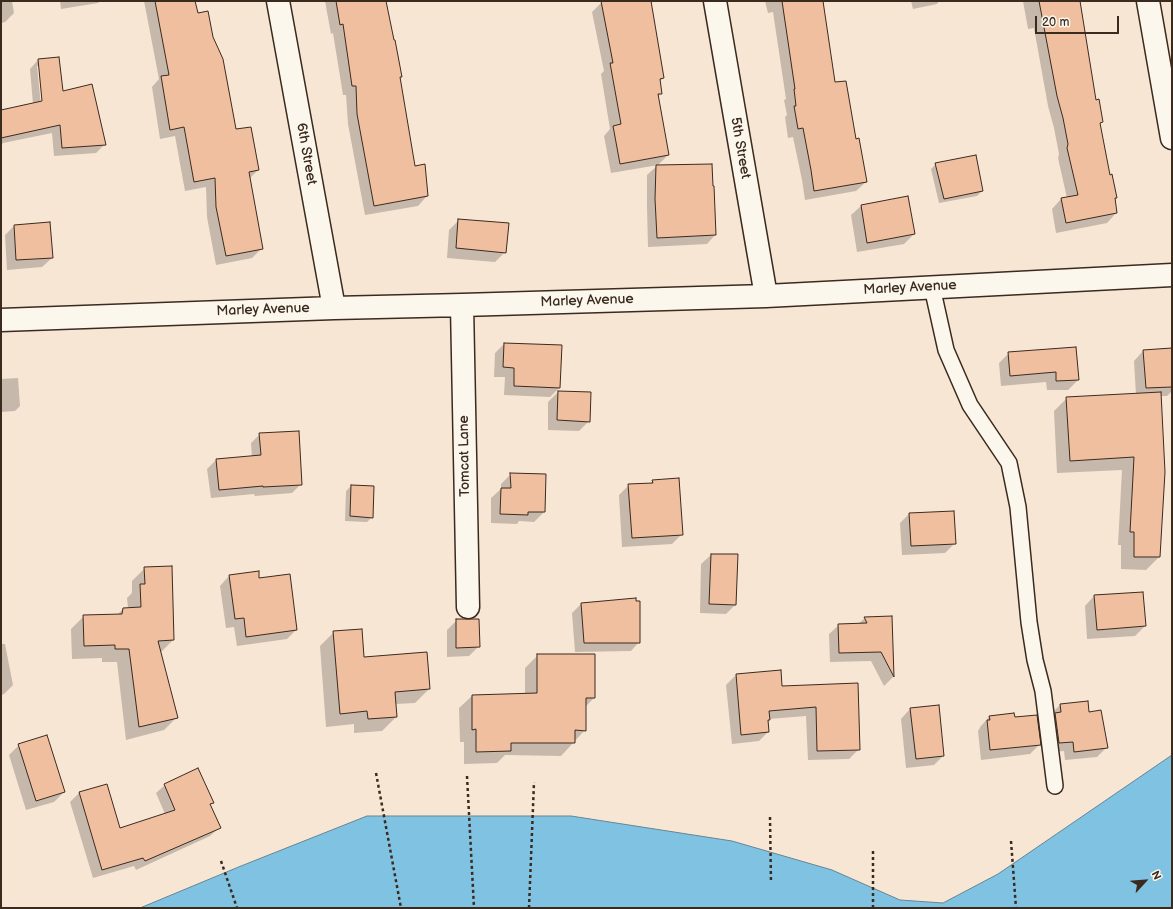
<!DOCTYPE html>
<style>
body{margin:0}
#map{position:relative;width:1173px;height:909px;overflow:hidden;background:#f8e6d5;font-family:"Balsamiq Sans",sans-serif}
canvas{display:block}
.frame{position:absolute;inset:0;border:2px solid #3b2a1e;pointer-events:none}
.north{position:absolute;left:1125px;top:861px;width:40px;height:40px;-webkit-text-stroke:3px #fbf7ec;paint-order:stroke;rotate:64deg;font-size:11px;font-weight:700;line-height:16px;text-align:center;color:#3b2a1e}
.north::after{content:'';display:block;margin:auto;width:14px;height:18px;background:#3b2a1e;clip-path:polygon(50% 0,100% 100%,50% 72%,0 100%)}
.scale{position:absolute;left:1035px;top:16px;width:84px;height:18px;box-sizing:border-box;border:2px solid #3b2a1e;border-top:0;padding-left:5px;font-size:12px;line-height:14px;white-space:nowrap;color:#3b2a1e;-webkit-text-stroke:3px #fbf7ec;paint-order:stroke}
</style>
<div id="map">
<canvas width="1173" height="909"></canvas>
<div class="frame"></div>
<div class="north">N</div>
<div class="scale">20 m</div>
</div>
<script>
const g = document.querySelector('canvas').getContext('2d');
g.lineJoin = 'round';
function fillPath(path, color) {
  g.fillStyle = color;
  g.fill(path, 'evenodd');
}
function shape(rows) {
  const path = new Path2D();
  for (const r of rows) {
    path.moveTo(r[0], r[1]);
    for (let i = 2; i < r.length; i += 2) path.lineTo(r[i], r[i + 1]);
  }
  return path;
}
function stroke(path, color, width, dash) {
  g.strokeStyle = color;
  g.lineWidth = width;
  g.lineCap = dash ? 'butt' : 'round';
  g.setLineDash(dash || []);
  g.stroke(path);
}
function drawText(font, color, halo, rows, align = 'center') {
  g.font = font + ' "Balsamiq Sans",sans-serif';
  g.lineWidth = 3;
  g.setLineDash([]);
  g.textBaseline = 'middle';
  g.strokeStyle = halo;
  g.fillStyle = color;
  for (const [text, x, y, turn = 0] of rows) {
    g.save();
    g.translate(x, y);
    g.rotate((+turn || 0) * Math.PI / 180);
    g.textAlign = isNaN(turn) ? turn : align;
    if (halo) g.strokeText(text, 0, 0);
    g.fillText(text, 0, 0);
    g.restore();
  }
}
const water = shape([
 [1172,755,1172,908,140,908,241,866,367,816,571,816,732,841,832,870,900,900,943,903,998,874,1172,755]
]);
const shadow = shape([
 [1,1,12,1,14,13,5,22,1,23],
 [60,1,100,1,98,3,61,9],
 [144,1,194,1,197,14,212,37,236,131,258,170,249,179,262,248,252,258,216,265,207,217,206,187,185,191,175,136,160,139,152,87,159,79],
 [325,1,385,1,401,77,399,78,415,167,427,196,418,206,365,215,348,124,346,95,343,95,333,33,331,34],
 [610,1,651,1,663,78,659,82,661,93,658,97,668,155,657,166,715,235,707,244,648,247,647,208,647,175,658,165,611,173,604,136,610,129,601,74,604,71,592,12,602,2],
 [765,1,814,1,834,84,855,140,866,182,856,191,805,200,802,180,793,137,788,138,785,117,787,115,784,100,786,99,773,12,768,13],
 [911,1,939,1,937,4,913,9],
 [1023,1,1079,1,1095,101,1102,122,1099,124,1109,176,1116,197,1114,199,1116,213,1107,223,1056,233,1052,209,1061,199,1067,198,1058,158,1059,154,1054,128,1048,106,1034,28,1028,29],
 [38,60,62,92,105,144,96,153,54,156,52,133,3,143,1,145,1,111,33,104,30,69],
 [37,66,39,66,43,106,41,106],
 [936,164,982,191,977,196,939,203,931,169],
 [861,206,914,234,904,244,857,252,851,215],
 [459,220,505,252,495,262,447,258,449,230],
 [14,226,52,258,42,267,7,270,5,235],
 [504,344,559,388,550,397,504,395,505,377,494,377,495,353],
 [1172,349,1172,391,1167,396,1160,396,1159,557,1146,570,1121,569,1121,545,1118,545,1122,470,1057,473,1054,411,1067,398,1136,395,1134,361,1143,351],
 [1009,353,1078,380,1068,390,1047,390,1046,382,1001,386,999,363],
 [18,378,20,406,15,411,1,412,1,379],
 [558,392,589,421,579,431,548,430,548,402],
 [260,434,301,484,292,493,255,496,254,494,211,498,207,469,216,460,252,457,251,443],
 [511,474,544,512,534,522,519,521,517,524,491,523,491,498,501,489,501,484],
 [653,481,682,534,672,544,622,547,619,495,629,485,650,484],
 [351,486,373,487,372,517,367,522,345,521,346,491],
 [909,514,955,543,945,553,902,555,900,523],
 [711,555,737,555,735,605,726,614,700,613,701,564],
 [145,568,173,640,160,653,177,717,164,730,126,740,117,662,102,662,102,658,72,659,71,629,84,616,117,615,123,609,128,608,127,598,132,593,132,581],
 [229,576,296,630,287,639,237,646,234,627,226,628,220,586],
 [1094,596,1145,626,1135,636,1087,639,1085,606],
 [635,599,639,642,631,651,575,652,572,613,581,604],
 [891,617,893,677,884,686,871,661,830,662,829,634,839,625,858,624,865,618],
 [457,620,479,646,469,656,447,657,447,630],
 [334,632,364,658,429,689,415,703,395,704,396,717,382,731,354,733,354,724,326,727,320,646],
 [1,644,5,644,13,685,4,694,1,695],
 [538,655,594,698,585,707,585,730,561,756,505,755,497,763,464,764,464,742,460,742,459,708,472,696,525,695,525,668],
 [736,675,781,687,857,684,859,749,849,759,808,760,806,716,769,719,767,721,768,732,759,741,732,744,726,685],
 [1060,705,1088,713,1106,748,1097,757,1065,760,1064,751,1050,752,1051,714],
 [910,709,943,756,934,765,906,768,901,719],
 [989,717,1014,718,1040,744,1030,754,981,760,978,731,980,728,980,727],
 [19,745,64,792,54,802,26,810,9,755],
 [165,785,212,803,210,805,219,828,210,836,136,870,134,866,93,878,70,802,79,793,119,829,165,814,156,793]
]);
const building = shape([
 [155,1,195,1,198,13,208,11,213,37,223,59,236,129,251,127,259,170,249,172,263,249,226,256,216,207,215,178,194,182,184,127,170,130,161,76,169,75,155,1],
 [336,1,386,1,394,40,395,40,402,77,400,77,415,166,425,164,428,196,374,206,357,114,356,86,352,86,343,24,340,25,336,1],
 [601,1,651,1,664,78,660,79,662,94,658,94,669,155,620,164,613,126,621,124,610,63,613,63,601,1],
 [782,1,823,1,835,82,846,81,856,139,859,138,867,182,814,191,811,170,803,128,798,129,794,106,796,106,794,89,795,89,782,1],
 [1039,1,1080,1,1096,100,1099,99,1103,122,1100,123,1110,175,1112,174,1117,198,1115,198,1117,213,1066,223,1061,198,1078,195,1067,148,1068,144,1063,118,1057,96,1039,1],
 [59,57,63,91,92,84,106,145,62,148,60,125,1,138,1,110,42,101,38,59,59,57],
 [976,155,983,191,944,199,935,163,976,155],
 [712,164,713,186,714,186,716,235,657,238,655,199,656,165,712,164],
 [908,196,915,234,867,243,861,205,908,196],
 [458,219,509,223,506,253,456,248,458,219],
 [50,222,53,258,16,260,14,225,50,222],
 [504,343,562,345,560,388,514,386,514,368,503,367,504,343],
 [1076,347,1079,380,1056,381,1056,372,1010,376,1008,352,1076,347],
 [1172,348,1172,387,1146,388,1143,350,1172,348],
 [558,391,591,392,590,422,557,420,558,391],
 [1161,392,1165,472,1160,557,1134,557,1134,532,1130,532,1134,457,1070,461,1066,397,1161,392],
 [299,431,302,485,263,487,263,486,219,490,216,459,261,455,259,433,299,431],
 [510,473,546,474,545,512,528,512,528,515,500,514,501,488,511,488,510,473],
 [679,478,683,535,632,538,628,484,653,483,652,480,679,478],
 [351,485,374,486,373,518,350,516,351,485],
 [954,511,956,544,911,546,909,513,954,511],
 [711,554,738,554,736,605,709,604,711,554],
 [172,566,174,640,158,641,178,718,139,727,129,649,115,649,115,645,84,646,83,615,122,614,123,608,141,607,140,584,145,584,144,567,172,566],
 [259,571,259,578,290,574,297,630,246,637,244,618,235,619,229,575,259,571],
 [1143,592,1146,626,1097,630,1094,595,1143,592],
 [636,598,636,601,640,601,640,643,584,643,581,603,636,598],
 [892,616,894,677,881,652,839,653,838,624,867,623,864,617,892,616],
 [456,619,479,619,480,647,456,648,456,619],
 [362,629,364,657,427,652,430,689,395,692,397,717,368,719,367,711,340,714,333,631,362,629],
 [537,654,595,654,595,698,586,698,586,731,575,730,575,743,511,743,511,751,476,752,476,729,472,730,472,695,537,693,537,654],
 [781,670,782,686,858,683,860,750,817,751,816,707,769,711,770,720,768,720,769,732,741,735,736,674,781,670],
 [1088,701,1089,712,1101,710,1108,748,1074,752,1073,742,1059,743,1055,713,1061,712,1060,704,1088,701],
 [939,705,944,756,916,759,910,708,939,705],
 [1014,713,1015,717,1037,715,1041,745,990,750,987,720,990,720,989,716,1014,713],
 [47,735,65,792,36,801,18,744,47,735],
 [198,768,214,803,210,804,221,828,145,861,143,858,102,870,79,792,107,784,120,828,175,810,164,784,198,768]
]);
const path = shape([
 [376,773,401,908],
 [467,776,474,908],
 [770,817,771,883],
 [1011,841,1016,908],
 [221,861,237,908],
 [529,908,534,782],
 [873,908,873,850]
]);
const service = shape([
 [932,287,946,350,970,405,1009,463,1018,507,1029,622,1035,660,1043,691,1055,786]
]);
const minor = shape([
 [278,1,334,308],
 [715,1,766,296],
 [1148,1,1172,138],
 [462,305,468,607],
 [1,320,334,308,462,305,766,296,1172,275]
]);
const streetNames = [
 ["5th Street",740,148,80],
 ["6th Street",306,154,80],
 ["Marley Avenue",910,288,-3],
 ["Marley Avenue",587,301,-2],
 ["Marley Avenue",263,310,-2],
 ["Tomcat Lane",465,456,-91]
];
fillPath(water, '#80c2e1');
stroke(water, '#648593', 1);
fillPath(shadow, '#0003');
fillPath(building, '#f0bfa0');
stroke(building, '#3b2a1e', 1);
stroke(service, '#3b2a1e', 18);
stroke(minor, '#3b2a1e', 25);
stroke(path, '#3b2a1e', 2.5, [3, 3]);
stroke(service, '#fbf7ec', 15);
stroke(minor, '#fbf7ec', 22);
drawText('14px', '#3b2a1e', '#fbf7ec', streetNames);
</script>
